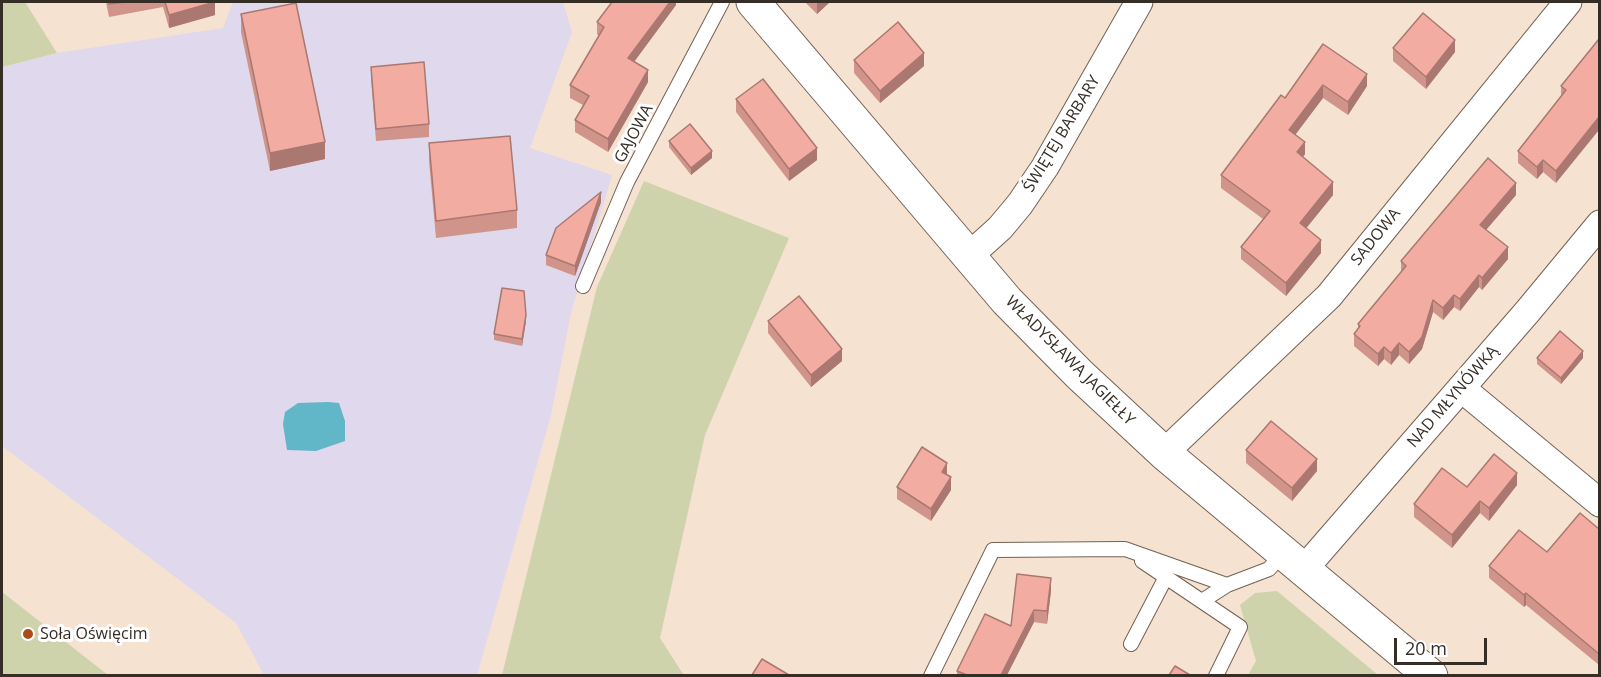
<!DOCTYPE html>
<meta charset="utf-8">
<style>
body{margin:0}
#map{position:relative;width:1601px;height:677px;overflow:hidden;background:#f5e2d1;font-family:"Open Sans",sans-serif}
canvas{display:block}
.frame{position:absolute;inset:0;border:3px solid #352e27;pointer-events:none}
.scale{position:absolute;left:1394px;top:638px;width:93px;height:27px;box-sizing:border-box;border:3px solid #352e27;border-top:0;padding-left:8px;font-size:18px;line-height:21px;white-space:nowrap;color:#352e27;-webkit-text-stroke:4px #fff;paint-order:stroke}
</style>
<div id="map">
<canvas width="1601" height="677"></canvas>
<div class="frame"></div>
<div class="scale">20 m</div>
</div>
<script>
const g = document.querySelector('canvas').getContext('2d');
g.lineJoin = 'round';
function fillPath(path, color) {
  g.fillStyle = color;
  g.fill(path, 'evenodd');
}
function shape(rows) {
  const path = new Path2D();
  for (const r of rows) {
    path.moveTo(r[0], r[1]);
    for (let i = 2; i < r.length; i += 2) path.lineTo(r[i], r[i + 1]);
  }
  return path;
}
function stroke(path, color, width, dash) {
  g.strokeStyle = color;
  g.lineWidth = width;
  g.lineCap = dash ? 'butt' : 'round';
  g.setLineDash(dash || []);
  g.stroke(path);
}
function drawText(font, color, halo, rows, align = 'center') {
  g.font = font + ' "Open Sans",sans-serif';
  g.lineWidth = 6;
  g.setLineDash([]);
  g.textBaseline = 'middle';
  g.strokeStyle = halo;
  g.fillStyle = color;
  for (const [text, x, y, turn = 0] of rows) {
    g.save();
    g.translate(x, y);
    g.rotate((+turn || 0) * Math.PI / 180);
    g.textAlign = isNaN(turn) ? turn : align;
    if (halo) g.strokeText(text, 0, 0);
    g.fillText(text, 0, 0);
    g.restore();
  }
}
const industrial = shape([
 [233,2,563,2,572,32,530,148,612,175,571,313,551,415,477,675,264,675,236,623,2,446,2,67,57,53,223,28]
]);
const green = shape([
 [2,2,25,2,57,53,2,67],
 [644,181,789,238,705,435,660,638,683,674,680,676,502,675,597,287],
 [1277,591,1378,675,1248,675,1256,661,1240,605,1255,593],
 [2,592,108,675,2,675]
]);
const water = shape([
 [328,402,339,403,345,421,345,441,316,451,287,450,283,424,285,412,298,403]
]);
const service = shape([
 [583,286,627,182,722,2],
 [1142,561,1240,627,1216,676],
 [1202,601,1227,585],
 [1131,644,1166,577],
 [931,676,993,550,1125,549,1227,585,1269,569,1284,552]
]);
const minor = shape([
 [970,255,1000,228,1020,204,1045,167,1139,2],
 [1461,388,1600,503],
 [1164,453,1329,296,1568,2],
 [1305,568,1528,311,1600,224]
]);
const tertiary = shape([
 [753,2,1007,301,1079,374,1164,453,1431,676]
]);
const wall = shape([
 [106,2,215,2,215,15,169,28,163,7,109,17],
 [676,2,676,5,634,62,648,82,608,152,575,132,575,120,583,105,570,98,570,85,599,36,597,34,597,22],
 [805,2,830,2,817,14],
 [241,14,325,159,270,171,241,32],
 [1599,39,1556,183,1543,172,1537,179,1518,163,1518,151,1561,97,1561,86],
 [1323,44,1367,86,1348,115,1323,98,1295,135,1305,154,1303,157,1333,195,1306,228,1321,253,1286,296,1241,259,1241,247,1263,219,1221,188,1221,175,1285,98],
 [1393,48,1455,52,1426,89,1393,61],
 [854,60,924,66,880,103,854,73],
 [371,67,429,124,429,137,376,141,371,79],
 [736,99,817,160,789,181,736,112],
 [669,141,712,158,691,175,669,147],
 [429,143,517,210,517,228,436,238,429,161],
 [1516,195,1486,230,1508,259,1482,290,1479,287,1460,311,1454,307,1443,320,1433,312,1422,349,1409,364,1399,355,1391,365,1384,359,1378,366,1354,346,1354,334,1358,329,1358,324,1401,273,1401,261],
 [601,202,575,276,546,265,546,255],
 [526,321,522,346,494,340,494,334],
 [768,321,842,361,811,387,768,333],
 [1537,358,1583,358,1561,384,1537,364],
 [1246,450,1317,471,1292,501,1246,463],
 [947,475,951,490,931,521,897,499,897,487],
 [1517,485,1489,521,1480,513,1452,548,1414,517,1414,504,1467,487],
 [1599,529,1599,665,1526,605,1524,607,1489,578,1489,566,1547,552],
 [1051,591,1047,624,1034,622,1007,675,957,675,957,671,1011,626]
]);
const shadedWall = shape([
 [215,2,215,15,169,28,169,15],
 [670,2,676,2,676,5,628,70,628,58],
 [817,2,830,2,817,14],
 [1455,40,1455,52,1426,89,1426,77],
 [924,53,924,66,880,103,880,91],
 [648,70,648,82,608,152,608,139],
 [1367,74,1367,86,1348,115,1348,102],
 [1323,85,1323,98,1289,143,1289,130],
 [1599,117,1599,130,1556,183,1556,171],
 [325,142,325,159,270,171,270,153],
 [1305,142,1305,154,1297,165,1297,152],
 [817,148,817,160,789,181,789,169],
 [712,151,712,158,691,175,691,168],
 [1543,160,1543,172,1537,179,1537,167],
 [1333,182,1333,195,1300,236,1300,223],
 [1516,183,1516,195,1480,237,1480,225],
 [601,192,601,202,575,276,575,266],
 [1321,240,1321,253,1286,296,1286,283],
 [1508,247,1508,259,1482,290,1482,278],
 [1479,275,1479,287,1460,311,1460,299],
 [1454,295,1454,307,1443,320,1443,308],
 [1433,300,1433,312,1422,349,1409,364,1409,352],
 [526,315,526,321,522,346,522,339],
 [1399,343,1399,355,1391,365,1391,353],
 [1384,347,1384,359,1378,366,1378,354],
 [842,349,842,361,811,387,811,375],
 [1583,351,1583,358,1561,384,1561,378],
 [1317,459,1317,471,1292,501,1292,488],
 [947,463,947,476,942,472],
 [1517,473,1517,485,1489,521,1489,508],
 [951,477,951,490,931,521,931,509],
 [1480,501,1480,513,1452,548,1452,535],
 [1051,578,1051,591,1047,624,1047,611],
 [1526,593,1526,605,1524,607,1524,595],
 [1034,610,1034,622,1007,675,1001,675]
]);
const building = shape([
 [109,2,125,2,109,4,109,2],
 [165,2,215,2,169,15,165,2],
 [612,2,670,2,628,58,648,70,608,139,575,120,589,96,570,85,604,27,597,22,612,2],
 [296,3,325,142,270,153,241,14,296,3],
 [1423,13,1455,40,1426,77,1393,48,1423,13],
 [898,22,924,53,880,91,854,60,898,22],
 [1599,39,1599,117,1556,171,1543,160,1537,167,1518,151,1566,90,1561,86,1599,39],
 [1323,44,1367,74,1348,102,1323,85,1289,130,1305,142,1297,152,1333,182,1300,223,1321,240,1286,283,1241,247,1270,211,1221,175,1281,95,1285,98,1323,44],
 [424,62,429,124,376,129,371,67,424,62],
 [763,79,817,148,789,169,736,99,763,79],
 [690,124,712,151,691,168,669,141,690,124],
 [510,136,517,210,436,221,429,143,510,136],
 [1488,158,1516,183,1480,225,1508,247,1482,278,1479,275,1460,299,1454,295,1443,308,1433,300,1422,337,1409,352,1399,343,1391,353,1384,347,1378,354,1354,334,1360,326,1358,324,1406,266,1401,261,1488,158],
 [601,192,575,266,546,255,556,228,601,192],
 [502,288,524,291,526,315,522,339,494,334,502,288],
 [799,296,842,349,811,375,768,321,799,296],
 [1560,331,1583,351,1561,378,1537,358,1560,331],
 [1271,421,1317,459,1292,488,1246,450,1271,421],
 [922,447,947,463,942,472,951,477,931,509,897,487,922,447],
 [1494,454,1517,473,1489,508,1480,501,1452,535,1414,504,1442,468,1467,487,1494,454],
 [1580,513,1599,529,1599,654,1526,593,1524,595,1489,566,1519,530,1547,552,1580,513],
 [1017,574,1051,578,1047,611,1034,610,1001,675,967,675,957,671,985,614,1011,626,1017,574],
 [762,659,789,675,752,675,762,659],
 [1175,666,1190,675,1169,675,1175,666]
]);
const markers = [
 [28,634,6,"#ad4918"]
];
const streetNames = [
 ["GAJOWA",634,134,-62],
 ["ŚWIĘTEJ BARBARY",1062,134,-59],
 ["SADOWA",1376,237,-51],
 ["WŁADYSŁAWA JAGIEŁŁY",1070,361,45],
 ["NAD MŁYNÓWKĄ",1453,397,-49]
];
const poiNames = [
 ["Soła Oświęcim",40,634]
];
fillPath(industrial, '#e0d8ed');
fillPath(green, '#ced3ac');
fillPath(water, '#61b6c7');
stroke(service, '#736253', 16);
stroke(minor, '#736253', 29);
stroke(tertiary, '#736253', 35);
stroke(service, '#fff', 14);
stroke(minor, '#fff', 27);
stroke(tertiary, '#fff', 33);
fillPath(wall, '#d1948a');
fillPath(shadedWall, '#aa7871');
fillPath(building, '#f3aca1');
stroke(building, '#aa7871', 1.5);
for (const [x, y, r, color] of markers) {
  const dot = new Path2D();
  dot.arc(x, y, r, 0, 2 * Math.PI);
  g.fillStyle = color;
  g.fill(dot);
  stroke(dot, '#fff', 2);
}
drawText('16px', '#352e27', '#fff', streetNames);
drawText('16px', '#352e27', '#fff', poiNames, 'left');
</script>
